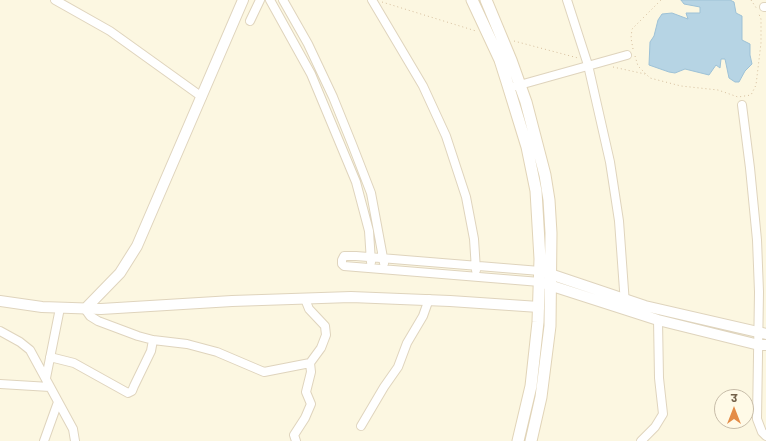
<!DOCTYPE html>
<meta charset="utf-8">
<style>
body{margin:0}
#map{position:relative;width:766px;height:441px;overflow:hidden;background:#fcf7e1;font-family:Poppins,"Noto Sans Devanagari",sans-serif}
canvas{display:block}
.north{position:absolute;left:714px;top:389px;width:40px;height:40px;box-sizing:border-box;background:#fffae7;border:1px solid #c7bca8;border-radius:50%;rotate:0deg;font-size:11px;font-weight:700;line-height:16px;text-align:center;color:#726049}
.north::after{content:'';display:block;margin:auto;width:14px;height:18px;background:#e48c47;clip-path:polygon(50% 0,100% 100%,50% 72%,0 100%)}
</style>
<div id="map">
<canvas width="766" height="441"></canvas>
<div class="north">उ</div>
</div>
<script>
const g = document.querySelector('canvas').getContext('2d');
g.lineJoin = 'round';
function fillPath(path, color) {
  g.fillStyle = color;
  g.fill(path, 'evenodd');
}
function shape(rows) {
  const path = new Path2D();
  for (const r of rows) {
    path.moveTo(r[0], r[1]);
    for (let i = 2; i < r.length; i += 2) path.lineTo(r[i], r[i + 1]);
  }
  return path;
}
function stroke(path, color, width, dash) {
  g.strokeStyle = color;
  g.lineWidth = width;
  g.lineCap = dash ? 'butt' : 'round';
  g.setLineDash(dash || []);
  g.stroke(path);
}
const water = shape([
 [681,0,730,0,734,2,736,13,742,16,742,40,750,44,750,55,752,64,745,71,739,82,735,82,729,78,725,59,721,59,720,68,716,65,709,75,685,69,675,73,669,72,649,65,650,42,654,36,658,20,662,14,672,13,688,19,686,13,700,13,700,7,684,4,681,0]
]);
const path = shape([
 [751,0,757,9],
 [382,2,476,31],
 [514,41,578,58],
 [633,49,631,38,632,29,661,0],
 [635,56,638,66,650,78,681,86,718,90,738,97,751,95,756,85,761,43,761,19,758,12],
 [613,67,645,74]
]);
const minor = shape([
 [55,0,110,31,202,97],
 [270,0,311,74,356,182,369,231,371,262],
 [283,0,308,44,333,97,352,144,371,193,384,263],
 [372,0,423,86,446,136,466,197,474,239,476,270],
 [567,0,588,65,610,162,619,221,625,304],
 [764,7,766,7],
 [250,21,260,0],
 [516,86,627,55],
 [742,105,750,168,757,240,759,292,757,419,762,432,766,436],
 [540,282,344,266,342,264,342,260,344,256,356,256,540,271],
 [85,309,90,316,98,321,138,336,153,340,187,344,217,352,264,372,310,363,321,348,326,335,325,326,309,309,305,299],
 [0,331,20,342,30,350,73,429,75,441],
 [50,357,74,363,128,393,132,391,134,386,151,351,153,340],
 [46,378,60,308],
 [0,384,50,387],
 [361,426,384,387,398,367,407,343,423,316,429,299],
 [44,441,58,402],
 [296,441,294,435,305,418,311,404,306,392,311,372,310,363],
 [641,441,655,427,663,414,659,378,658,320]
]);
const tertiary = shape([
 [544,272,645,306,766,334],
 [543,283,658,320,759,345,766,345],
 [0,301,42,307,101,309,232,301,351,297,450,301,539,307],
 [85,309,120,273,137,246,243,0]
]);
const secondary = shape([
 [472,0,500,60,507,82,527,147,536,191,540,259,538,322,531,386,518,441],
 [486,0,511,60,526,102,545,175,549,200,551,233,550,326,541,397,531,441]
]);
fillPath(water, '#b6d4e4');
stroke(water, '#9dc1d6', 1);
stroke(minor, '#dfd4bd', 10);
stroke(tertiary, '#dfd4bd', 12);
stroke(secondary, '#e1d4b8', 13);
stroke(path, '#d5be9d', 1, [1, 3]);
stroke(minor, '#fff', 8);
stroke(tertiary, '#fff', 10);
stroke(secondary, '#fff', 11);
</script>
